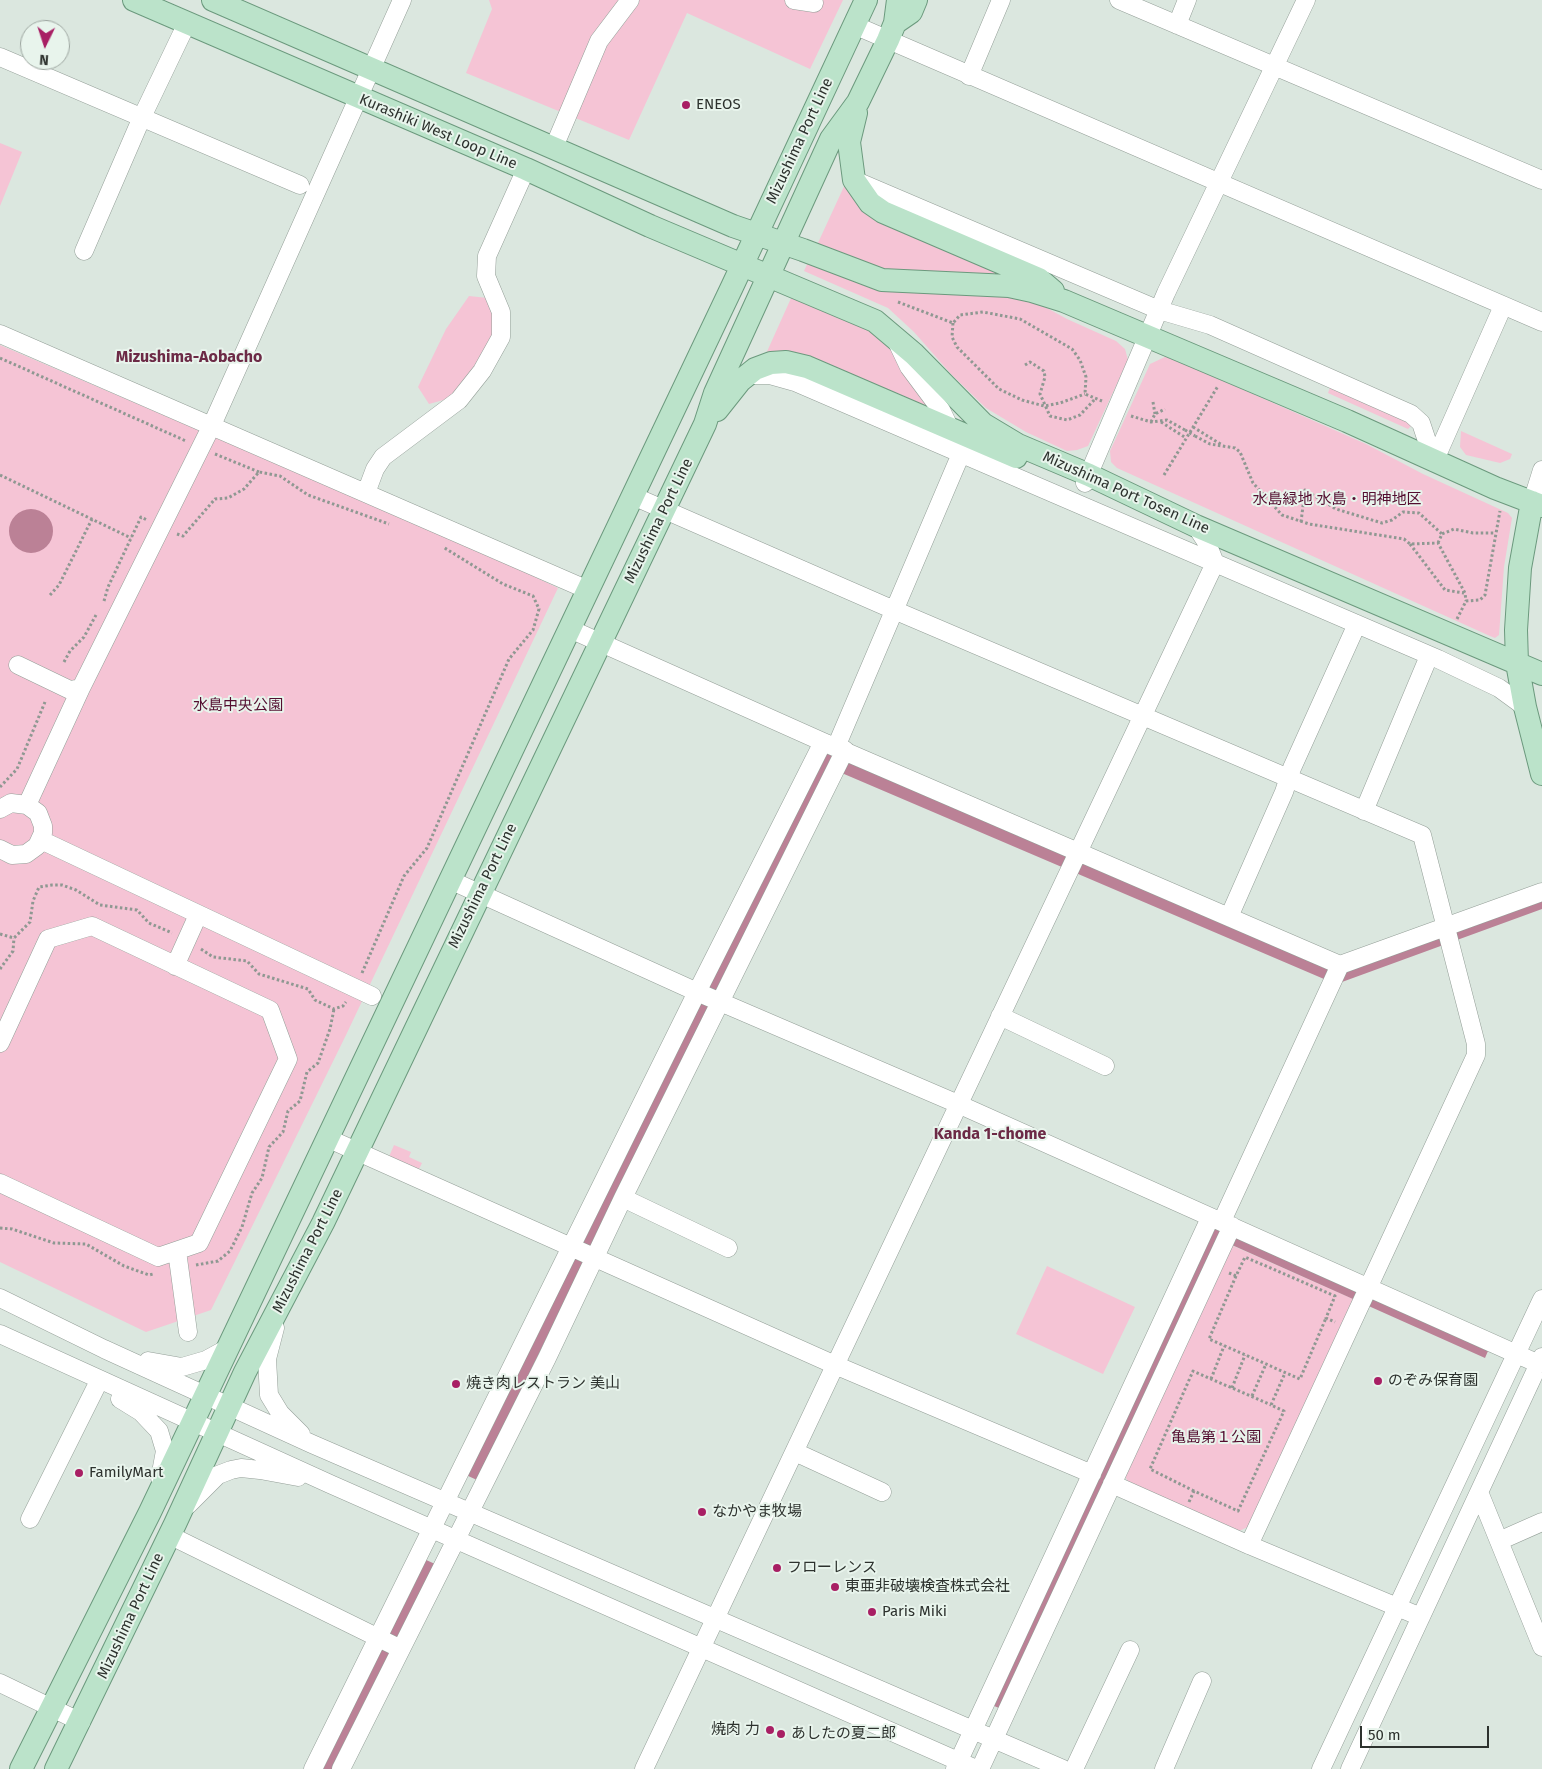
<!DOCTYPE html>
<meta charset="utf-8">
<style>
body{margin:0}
#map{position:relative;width:1542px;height:1769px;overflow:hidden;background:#dbe7df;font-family:"Fira Sans",sans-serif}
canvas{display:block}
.north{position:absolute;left:20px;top:20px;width:50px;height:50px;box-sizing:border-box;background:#e8f4ec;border:1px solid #9da6a0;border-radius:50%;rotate:184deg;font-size:14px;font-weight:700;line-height:20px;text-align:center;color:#2d322e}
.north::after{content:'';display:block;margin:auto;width:18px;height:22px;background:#a81f64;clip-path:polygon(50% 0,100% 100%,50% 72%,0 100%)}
.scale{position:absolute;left:1360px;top:1726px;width:129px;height:22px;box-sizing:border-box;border:2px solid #2d322e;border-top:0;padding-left:6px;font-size:15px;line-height:18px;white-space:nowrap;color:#2d322e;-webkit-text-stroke:4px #e8f4ec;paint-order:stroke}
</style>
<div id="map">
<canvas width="1542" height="1769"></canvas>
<div class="north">N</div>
<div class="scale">50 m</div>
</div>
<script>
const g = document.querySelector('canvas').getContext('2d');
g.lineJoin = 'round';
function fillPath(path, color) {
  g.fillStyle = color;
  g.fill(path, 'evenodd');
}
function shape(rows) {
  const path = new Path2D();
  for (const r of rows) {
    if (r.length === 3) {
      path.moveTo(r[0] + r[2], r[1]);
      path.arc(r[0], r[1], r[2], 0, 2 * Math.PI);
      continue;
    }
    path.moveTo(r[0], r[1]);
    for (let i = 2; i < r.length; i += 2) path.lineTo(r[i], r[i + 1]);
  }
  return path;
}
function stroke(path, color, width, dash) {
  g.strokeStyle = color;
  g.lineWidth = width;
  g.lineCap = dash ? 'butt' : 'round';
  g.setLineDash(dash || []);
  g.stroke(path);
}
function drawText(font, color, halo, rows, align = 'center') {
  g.font = font + ' "Fira Sans","Noto Sans JP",sans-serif';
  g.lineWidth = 4;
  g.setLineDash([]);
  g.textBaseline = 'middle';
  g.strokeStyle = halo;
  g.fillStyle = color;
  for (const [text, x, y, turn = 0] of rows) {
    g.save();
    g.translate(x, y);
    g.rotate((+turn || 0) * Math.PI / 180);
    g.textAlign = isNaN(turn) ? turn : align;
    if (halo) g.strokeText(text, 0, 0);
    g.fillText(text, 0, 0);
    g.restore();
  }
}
const green = shape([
 [489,0,843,0,810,69,687,13,629,140,466,73,492,9],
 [0,143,22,152,0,206],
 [847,180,1003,275,879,273,817,245],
 [809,260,872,285,917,293,994,291,1023,295,1067,319,1116,341,1125,349,1128,360,1088,446,1077,450,1067,451,1026,432,986,408,951,374,914,332,888,308,804,271],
 [469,296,488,298,495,317,494,337,472,373,447,399,429,404,418,387,446,329],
 [792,296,869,330,886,343,934,413,765,356],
 [0,345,488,554,558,588,346,1035,211,1310,146,1332,0,1262],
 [1167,356,1366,444,1423,474,1508,513,1512,518,1504,567,1499,635,1495,638,1490,636,1117,468,1111,462,1110,451,1150,364],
 [1331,385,1411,421,1411,426,1408,429,1328,393],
 [1461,431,1512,454,1510,459,1500,463,1466,455,1460,447],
 [394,1145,411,1152,409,1157,422,1163,417,1173,388,1159],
 [1231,1245,1353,1299,1250,1526,1237,1532,1129,1484,1124,1474],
 [1047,1266,1135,1307,1103,1374,1016,1334]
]);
const water = shape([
 [31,531,22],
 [826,753,1329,969,1347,972,1542,899,1542,909,1342,982,1324,979,830,768,713,998,477,1480,466,1475],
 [1214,1226,1488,1351,1485,1358,1232,1245,1001,1709,992,1705],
 [424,1559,435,1564,332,1769,322,1769]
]);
const path = shape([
 [898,302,953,323,960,315,983,312,1020,319,1072,349,1080,360,1086,377,1085,394,1102,401],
 [953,323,952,337,957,347,999,389,1022,400,1044,406,1060,403,1085,394],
 [0,358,186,441],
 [1025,365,1030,362,1044,371,1045,377,1040,394,1050,416,1067,420,1080,415,1096,398],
 [1153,402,1155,414],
 [1131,416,1151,422,1167,420,1185,430],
 [1151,422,1155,414,1165,409],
 [1161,422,1186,438],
 [1193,427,1222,445],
 [1195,436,1210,444,1235,448,1240,452,1253,483,1282,515,1309,524,1404,539,1410,544,1438,543,1465,593,1466,601],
 [215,454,259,472],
 [0,475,131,538],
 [1164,475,1218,386],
 [1301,522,1305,490,1336,509,1382,523,1392,520,1403,512,1419,513,1442,534],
 [177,534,183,536,215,499,228,498,244,489,259,472,280,476,308,495,389,524],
 [1438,543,1442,534,1454,529,1473,533,1495,533],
 [1410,544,1445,590,1464,593],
 [50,595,59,585,92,519],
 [104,601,108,587,141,517,147,520],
 [1457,619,1466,601,1480,600,1485,595,1500,511],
 [64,662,70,651,84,637,96,615],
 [0,787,17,769,45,702],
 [0,934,14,938,30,922,33,901,39,887,52,885,62,885,76,890,100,905,137,910,149,923,172,933],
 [201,949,213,957,247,961,259,974,308,989,315,1000,334,1009,343,1006,346,1002],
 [0,969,13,951,14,938],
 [362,973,404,876,427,848,509,659,533,630,539,609,533,596,503,584,443,547],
 [0,1228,12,1229,54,1243,86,1244,124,1266,149,1275,153,1274],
 [196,1265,218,1261,230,1251,242,1227,252,1193,262,1178,269,1147,283,1132,288,1111,300,1101,307,1072,318,1063,330,1029,334,1009],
 [1229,1273,1236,1276,1245,1257,1335,1296,1326,1318,1335,1322],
 [1236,1276,1209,1339,1300,1379,1326,1318],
 [1211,1379,1224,1346],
 [1232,1388,1245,1355],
 [1252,1396,1266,1364],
 [1194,1491,1150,1469,1193,1371,1271,1405],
 [1189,1502,1194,1491,1238,1511,1284,1411,1271,1405,1285,1373]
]);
const minor = shape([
 [794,0,814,3],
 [1119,0,1542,180],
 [854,25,1542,322],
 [1177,25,1187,0],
 [0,57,300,185],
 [969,76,1001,0],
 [554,147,599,41,630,0],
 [854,180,1159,310,1210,325,1411,414,1421,423,1434,462],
 [84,251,142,117,187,23],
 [0,334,588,590],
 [897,342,909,367,941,410,953,435],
 [748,375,770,375,795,382,1438,659,1499,688,1525,707],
 [1434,462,1503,306],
 [1085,483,1166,293,1306,0],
 [366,493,375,469,383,457,459,400,482,371,501,337,501,312,486,276,487,256,526,169],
 [633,496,894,610,1422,835,1476,1044,1476,1055,1249,1545],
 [1532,502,1542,470],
 [570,629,823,742,1340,965,1542,892],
 [18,665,70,690,81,688],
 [836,747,957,463,962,453,971,450],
 [27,805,81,688,212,425,402,0],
 [0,809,11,803,27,805,38,813,43,826,43,833,37,846,26,854,12,855,0,849],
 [1364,811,1429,656],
 [41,840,372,996],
 [450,880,697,992,958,1104,1539,1364],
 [1229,917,1284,792,1292,768,1357,624],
 [175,966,198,915],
 [1000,1016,1105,1066],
 [0,1043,48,939,92,926,270,1010,288,1059,199,1243,158,1257,0,1183],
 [327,1138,835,1365,1092,1474],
 [623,1198,728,1248],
 [1222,1221,1340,965],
 [177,1251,188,1332],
 [0,1298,104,1349,312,1444,1063,1769],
 [275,1328,267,1359,269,1395,280,1413,301,1434],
 [0,1334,330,1484,976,1769],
 [148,1361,182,1367,206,1360,228,1348],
 [120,1399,141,1412,159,1431,165,1451,160,1478],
 [795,1452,882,1492],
 [1112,1484,1249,1545,1421,1617],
 [1479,1492,1542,1647],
 [188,1505,218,1475,231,1470,241,1468,260,1470,298,1477],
 [30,1519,98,1383],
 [169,1535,401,1649],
 [1499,1541,1542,1522],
 [0,1683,81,1722],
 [313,1769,697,992,823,742],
 [341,1769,547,1358,623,1198,845,750],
 [644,1769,1215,563,1207,543,1196,526],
 [955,1769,1210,1218],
 [980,1769,1232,1226],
 [1074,1769,1130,1650],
 [1164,1769,1202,1681],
 [1321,1769,1542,1299],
 [1350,1769,1542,1357]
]);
const major = shape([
 [134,0,526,169,650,226,875,321,914,354,983,424,1018,445,1089,475,1196,526,1542,674],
 [213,0,733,226,803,250,882,280,1009,286,1032,291,1064,301,1347,421,1495,488,1542,506],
 [895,23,911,12,916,0],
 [856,113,849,142,854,180,870,203,883,212,1039,279,1053,291],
 [717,410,740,381,755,369,771,363,786,362,807,367,1016,457],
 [1532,502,1520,568,1516,630,1517,663,1525,707,1542,774],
 [21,1769,150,1512,732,287,866,0],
 [56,1769,175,1524,245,1372,323,1223,705,424,715,393,831,139,858,102,888,40,895,23,898,0]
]);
const pathBridge = shape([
 [1185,430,1195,436]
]);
const markers = [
 [686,105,5,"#a81f64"],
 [1378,1381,5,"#a81f64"],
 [456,1384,5,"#a81f64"],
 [79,1473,5,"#a81f64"],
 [702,1512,5,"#a81f64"],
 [777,1568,5,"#a81f64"],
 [835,1587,5,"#a81f64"],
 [872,1612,5,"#a81f64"],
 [770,1730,5,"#a81f64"],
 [781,1734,5,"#a81f64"]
];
const poiNames = [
 ["ENEOS",696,105],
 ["のぞみ保育園",1388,1381],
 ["焼き肉レストラン 美山",466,1384],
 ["FamilyMart",89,1473],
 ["なかやま牧場",712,1512],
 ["フローレンス",787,1568],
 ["東亜非破壊検査株式会社",845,1587],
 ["Paris Miki",882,1612],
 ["焼肉 力",760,1730,"right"],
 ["あしたの夏二郎",791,1734]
];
const streetNames = [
 ["Kurashiki West Loop Line",438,132,23],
 ["Mizushima Port Line",800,141,-65],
 ["Mizushima Port Tosen Line",1126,493,24],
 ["Mizushima Port Line",659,521,-64],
 ["Mizushima Port Line",483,886,-64],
 ["Mizushima Port Line",308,1251,-63],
 ["Mizushima Port Line",131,1616,-65]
];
const parkNames = [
 ["水島緑地 水島・明神地区",1337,500],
 ["水島中央公園",238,706],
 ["亀島第１公園",1216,1438]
];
const neighbourhoodNames = [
 ["Mizushima-Aobacho",189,358],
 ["Kanda 1-chome",990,1135]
];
fillPath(green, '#f5c4d5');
fillPath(water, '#bb8196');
stroke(minor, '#949f98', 19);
stroke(major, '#6b997d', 24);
stroke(path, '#8f9892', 3, [2.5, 2.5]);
stroke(minor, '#fff', 18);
stroke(major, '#bbe3ca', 22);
stroke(pathBridge, '#8f9892', 3, [2.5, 2.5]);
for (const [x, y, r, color] of markers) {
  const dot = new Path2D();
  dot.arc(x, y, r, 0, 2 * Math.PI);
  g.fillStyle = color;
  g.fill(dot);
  stroke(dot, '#e8f4ec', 2);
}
drawText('15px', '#2d322e', '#e8f4ec', poiNames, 'left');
drawText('15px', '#2d322e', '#e8f4ec', streetNames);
drawText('15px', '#540e30', '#e8f4ec', parkNames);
drawText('bold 16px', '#6c2a46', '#e8f4ec', neighbourhoodNames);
</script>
